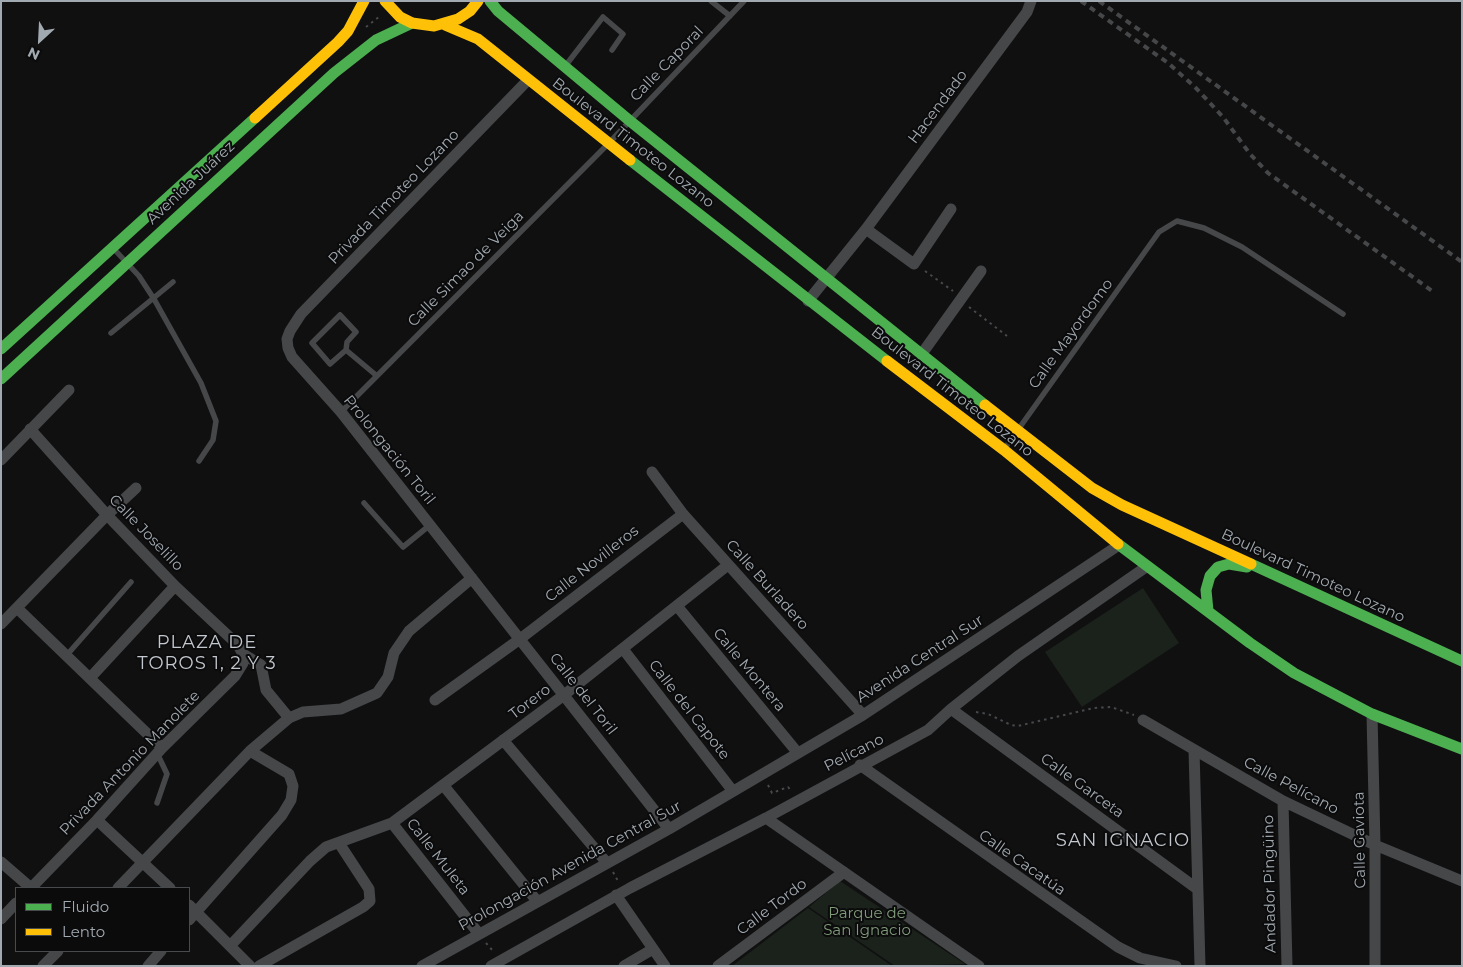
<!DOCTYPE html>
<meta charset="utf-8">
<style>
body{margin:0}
#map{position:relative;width:1463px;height:967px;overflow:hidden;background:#101011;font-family:Montserrat,sans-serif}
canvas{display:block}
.frame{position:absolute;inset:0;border:2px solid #a2aab1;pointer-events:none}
.legend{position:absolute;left:15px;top:887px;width:175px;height:65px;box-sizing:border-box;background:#0b0b0c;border:1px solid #474b4e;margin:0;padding:6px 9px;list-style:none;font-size:15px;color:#a2aab1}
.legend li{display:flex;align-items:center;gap:10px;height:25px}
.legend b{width:25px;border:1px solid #474b4e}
.north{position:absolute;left:15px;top:15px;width:50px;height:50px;-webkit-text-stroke:4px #0b0b0c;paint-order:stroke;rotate:205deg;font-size:14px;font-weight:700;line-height:20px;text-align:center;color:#a2aab1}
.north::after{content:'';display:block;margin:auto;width:18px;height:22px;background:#a2aab1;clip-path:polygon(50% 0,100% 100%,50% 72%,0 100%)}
</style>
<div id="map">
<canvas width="1463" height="967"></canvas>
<div class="frame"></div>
<ul class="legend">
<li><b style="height:6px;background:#4caf50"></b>Fluido</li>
<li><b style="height:6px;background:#ffc107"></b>Lento</li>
</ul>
<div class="north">N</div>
</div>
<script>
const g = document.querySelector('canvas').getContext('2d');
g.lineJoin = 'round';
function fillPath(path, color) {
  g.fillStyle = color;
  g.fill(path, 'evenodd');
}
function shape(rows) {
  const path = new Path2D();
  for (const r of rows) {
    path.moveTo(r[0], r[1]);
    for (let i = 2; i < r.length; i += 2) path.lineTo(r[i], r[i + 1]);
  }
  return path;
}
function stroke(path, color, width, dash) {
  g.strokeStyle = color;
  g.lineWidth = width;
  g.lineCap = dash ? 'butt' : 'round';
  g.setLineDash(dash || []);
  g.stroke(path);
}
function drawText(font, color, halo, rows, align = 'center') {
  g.font = font + ' Montserrat,sans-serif';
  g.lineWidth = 4;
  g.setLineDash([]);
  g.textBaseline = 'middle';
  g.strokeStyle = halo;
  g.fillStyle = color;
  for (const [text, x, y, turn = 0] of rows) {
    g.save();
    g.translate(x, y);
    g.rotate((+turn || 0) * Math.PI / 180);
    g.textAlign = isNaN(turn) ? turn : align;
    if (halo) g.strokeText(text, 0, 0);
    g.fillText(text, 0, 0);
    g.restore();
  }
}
const green = shape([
 [1143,588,1179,643,1082,707,1045,652],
 [840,881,965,964,895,966,809,907],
 [808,908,892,966,732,966]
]);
const path = shape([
 [366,27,380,16],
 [925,271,953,291],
 [969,307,1007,336],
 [976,712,988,714,1011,725,1018,726,1094,708,1111,707,1134,715],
 [768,785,772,793,788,787,792,792],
 [613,872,618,881],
 [486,943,493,951]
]);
const lane = shape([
 [711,1,730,16],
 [566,65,603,17,623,34,612,50],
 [113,248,139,276,154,299,201,383,216,421,213,440,199,461],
 [340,315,356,332,347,342,346,350,330,364,312,343,340,315],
 [111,333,173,282],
 [346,350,377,376],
 [341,412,608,144,744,1],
 [1005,448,1159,232,1177,221,1204,228,1242,247,1343,314],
 [364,503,403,547,430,525],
 [66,656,131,582],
 [157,753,167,774,157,803]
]);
const street = shape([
 [528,80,301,314,290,331,287,339,288,348,292,357,341,412,669,829],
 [866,229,914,264,951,209],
 [808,301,866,229,1027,12,1031,1],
 [921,355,981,271],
 [30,429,107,515,175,586,238,645,243,654,261,665,266,690,289,718],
 [1,460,69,390],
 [652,472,683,514,863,715],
 [677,606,797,752],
 [17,608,162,748],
 [1,624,107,515,136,488],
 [623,649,732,790],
 [90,678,175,586],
 [435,700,520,639,683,514],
 [951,709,1196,888],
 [1372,714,1375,845,1375,966],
 [1143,720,1283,801,1375,845,1462,881],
 [503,740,607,863],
 [1194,750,1200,966],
 [860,765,1118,947,1140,958,1176,966],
 [444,786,537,901],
 [1283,801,1287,966],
 [766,818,979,966],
 [97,820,170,888],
 [392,823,479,934],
 [1,862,31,888],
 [31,888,97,820,162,748,235,676,243,663,243,654],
 [118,888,250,751],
 [616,895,665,966],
 [189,905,250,966],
 [1,919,16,903],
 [189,920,282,815,291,800,293,786,289,774,250,751,289,718,303,712,341,709,377,693,388,677,394,653,409,631,472,578],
 [230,946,310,861,326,847,392,823,564,695,728,565],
 [43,966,58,951],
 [148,966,161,951],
 [259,966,363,907,370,901,369,889,339,843],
 [422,966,669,829,863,715,1119,545],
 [491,966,630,888,766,818,928,730,951,709,1018,656,1146,567],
 [624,966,653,949],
 [718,966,844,872]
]);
const fast = shape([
 [490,1,498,11,630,121,985,405],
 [630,160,887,361],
 [1,349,255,118],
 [1,379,334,73,376,40,412,23],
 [1118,544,1250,643,1294,673,1372,714,1462,749],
 [1251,564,1462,661],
 [1208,611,1206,590,1210,576,1218,567,1229,564,1247,567]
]);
const slow = shape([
 [385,1,400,17,412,23,434,26,458,19,470,11,478,1],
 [445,25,478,39,630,160],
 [255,118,338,42,348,31,364,1],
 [887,361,1004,450,1118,544],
 [985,405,1092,488,1122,505,1251,564]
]);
const rail = shape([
 [1081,1,1168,63,1195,87,1223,117,1250,154,1268,173,1435,293],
 [1099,1,1462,262]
]);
const streetNames = [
 ["Calle Caporal",667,64,-46],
 ["Hacendado",938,107,-53],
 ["Boulevard Timoteo Lozano",633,143,38],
 ["Avenida Juárez",191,183,-43],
 ["Privada Timoteo Lozano",394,197,-46],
 ["Calle Simao de Veiga",466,269,-45],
 ["Calle Mayordomo",1071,334,-54],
 ["Boulevard Timoteo Lozano",952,392,38],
 ["Prolongación Toril",389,450,51],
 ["Calle Joselillo",146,533,46],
 ["Calle Novilleros",592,564,-38],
 ["Boulevard Timoteo Lozano",1313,576,25],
 ["Calle Burladero",767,585,48],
 ["Avenida Central Sur",920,659,-33],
 ["Calle Montera",749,670,50],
 ["Calle del Toril",583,694,52],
 ["Torero",530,702,-37],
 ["Calle del Capote",689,710,52],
 ["Pelícano",854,753,-27],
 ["Privada Antonio Manolete",130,763,-46],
 ["Calle Garceta",1082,786,36],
 ["Calle Pelícano",1291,786,28],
 ["Calle Gaviota",1360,840,-91],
 ["Calle Muleta",438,857,52],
 ["Calle Cacatúa",1022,863,35],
 ["Prolongación Avenida Central Sur",570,866,-29],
 ["Andador Pingüino",1270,884,-91],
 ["Calle Tordo",772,907,-37]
];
const parkNames = [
 ["Parque de",867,914],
 ["San Ignacio",867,931]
];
const quarterNames = [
 ["PLAZA DE",207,643],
 ["TOROS 1, 2 Y 3",207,664],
 ["SAN IGNACIO",1123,841]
];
fillPath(green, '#1b211b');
stroke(path, '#46484b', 2, [2.5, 4]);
stroke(lane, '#454749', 5.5);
stroke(street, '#454749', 11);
stroke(fast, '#4caf50', 11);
stroke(slow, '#ffc107', 11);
stroke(rail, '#454749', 4, [6, 5]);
drawText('15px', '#a2aab1', '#0b0b0c', streetNames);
drawText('15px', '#809b7a', '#0b0b0c', parkNames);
g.letterSpacing = '1px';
drawText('18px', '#c3c8ce', '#0b0b0c', quarterNames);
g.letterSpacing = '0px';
</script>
